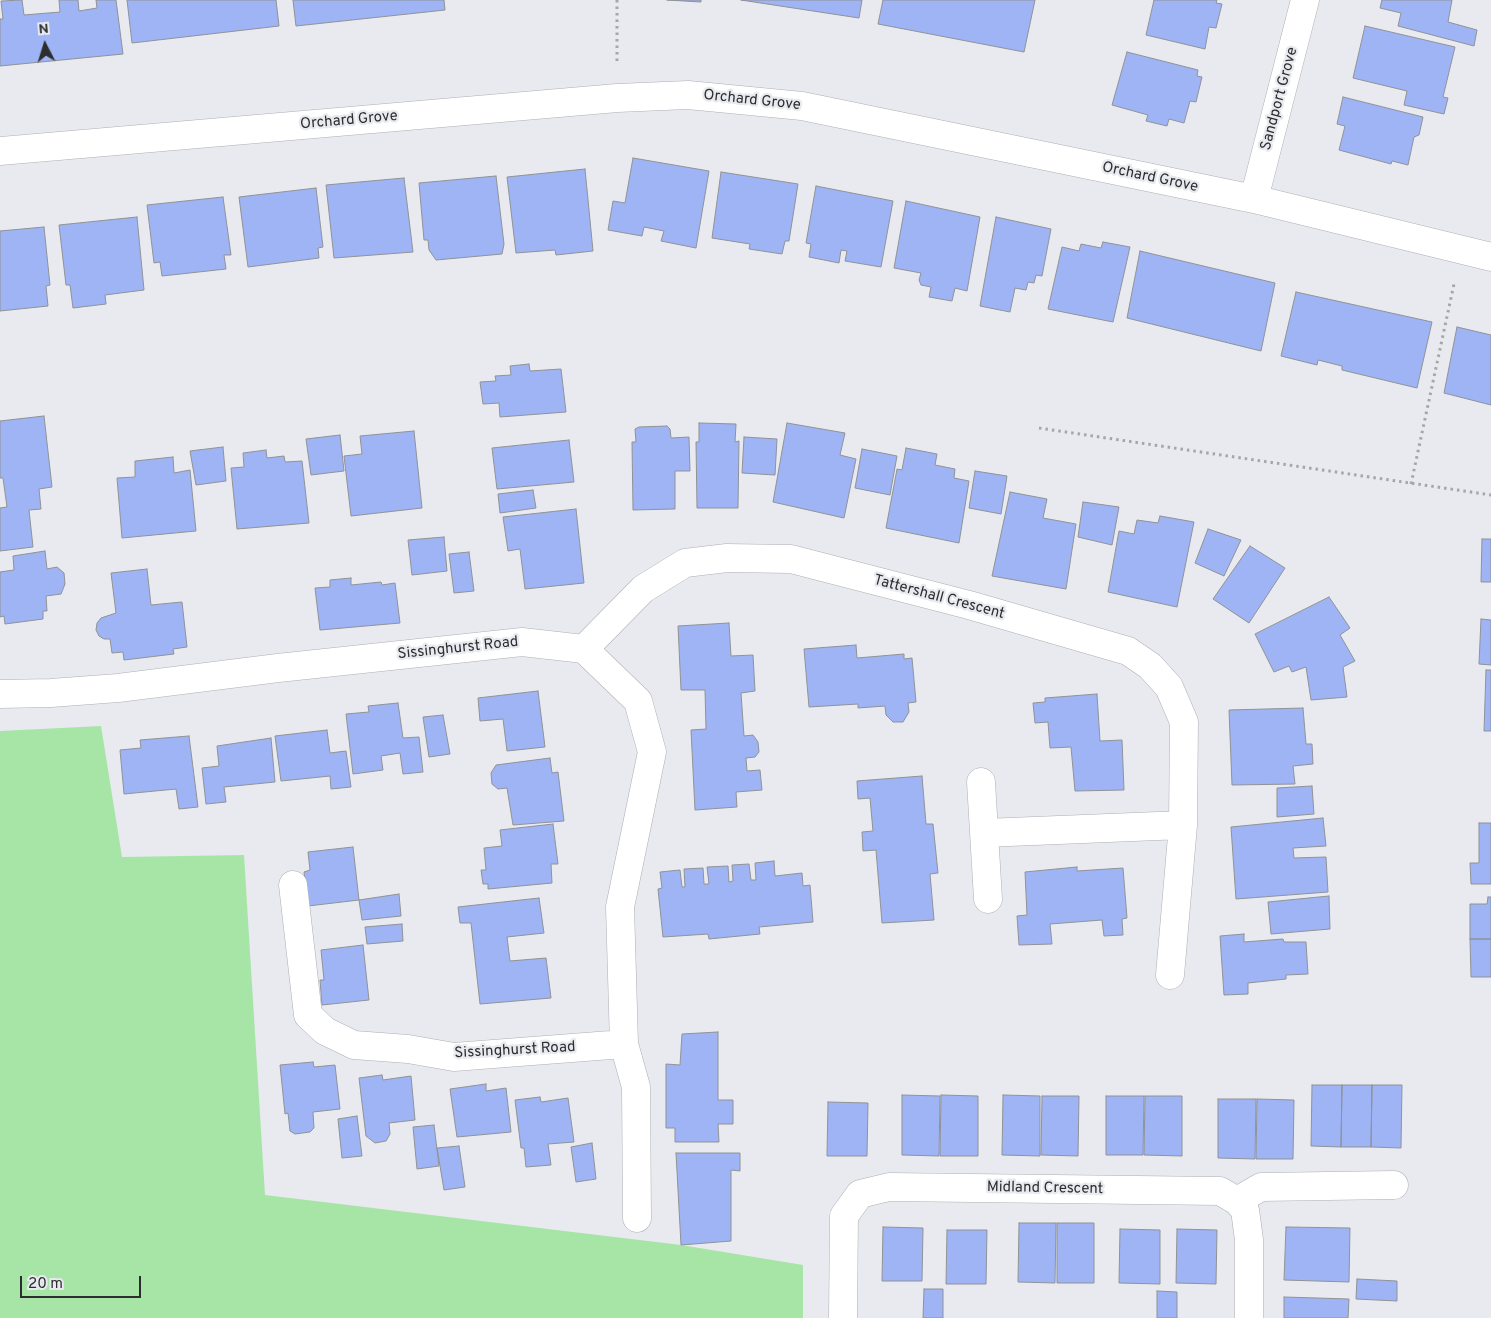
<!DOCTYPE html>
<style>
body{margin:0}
#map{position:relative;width:1491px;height:1318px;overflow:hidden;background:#e8eaef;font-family:Overpass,sans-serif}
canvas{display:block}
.north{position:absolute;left:20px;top:20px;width:50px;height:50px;-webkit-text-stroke:4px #e8eaef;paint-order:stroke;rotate:355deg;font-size:14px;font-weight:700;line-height:20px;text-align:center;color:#2d2d2f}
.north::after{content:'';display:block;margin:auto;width:18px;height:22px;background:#2d2d2f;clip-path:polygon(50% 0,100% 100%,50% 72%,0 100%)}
.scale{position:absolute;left:20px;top:1276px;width:121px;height:22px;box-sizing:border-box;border:2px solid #2d2d2f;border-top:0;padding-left:6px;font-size:15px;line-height:18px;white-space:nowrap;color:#2d2d2f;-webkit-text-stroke:4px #e8eaef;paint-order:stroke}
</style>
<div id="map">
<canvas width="1491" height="1318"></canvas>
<div class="north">N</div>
<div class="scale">20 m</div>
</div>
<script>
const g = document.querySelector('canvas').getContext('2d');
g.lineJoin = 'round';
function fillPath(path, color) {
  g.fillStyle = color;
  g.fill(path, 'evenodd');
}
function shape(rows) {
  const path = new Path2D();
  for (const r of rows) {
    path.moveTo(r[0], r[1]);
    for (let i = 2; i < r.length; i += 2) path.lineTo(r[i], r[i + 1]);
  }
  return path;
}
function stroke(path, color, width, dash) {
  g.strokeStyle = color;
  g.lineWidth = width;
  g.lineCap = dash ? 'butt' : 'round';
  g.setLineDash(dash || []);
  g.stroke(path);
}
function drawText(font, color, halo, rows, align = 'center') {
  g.font = font + ' Overpass,sans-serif';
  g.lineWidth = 4.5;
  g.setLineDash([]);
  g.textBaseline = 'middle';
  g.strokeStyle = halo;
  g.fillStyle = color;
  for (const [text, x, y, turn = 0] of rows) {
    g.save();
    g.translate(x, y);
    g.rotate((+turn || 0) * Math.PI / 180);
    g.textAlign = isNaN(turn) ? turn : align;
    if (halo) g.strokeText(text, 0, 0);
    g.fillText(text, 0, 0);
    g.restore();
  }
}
const green = shape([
 [101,726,122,857,244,855,265,1195,681,1245,803,1265,803,1318,0,1318,0,731]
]);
const building = shape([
 [22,0,24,15,60,12,59,0,78,0,79,11,97,8,96,0,116,0,123,54,0,66,0,19,3,19,1,1,22,0],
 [127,0,276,0,279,26,132,43,127,0],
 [293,0,444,0,445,10,296,26,293,0],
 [667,0,701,0,701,2,667,0],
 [741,0,862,0,859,18,741,0],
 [883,0,1035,0,1024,52,878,24,883,0],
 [1154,0,1217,0,1216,3,1222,4,1216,28,1209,27,1205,49,1146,35,1154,0],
 [1382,0,1452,0,1448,22,1477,30,1474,46,1398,26,1401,13,1380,8,1382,0],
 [1365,26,1455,47,1443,97,1448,98,1444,114,1404,105,1407,91,1353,78,1365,26],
 [1127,52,1198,70,1197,76,1202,77,1196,102,1190,101,1184,123,1169,119,1167,126,1146,121,1148,115,1112,105,1127,52],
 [1343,97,1423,117,1419,135,1414,137,1408,165,1392,161,1391,164,1339,150,1345,126,1337,124,1343,97],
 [633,158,709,171,696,248,661,241,664,231,644,227,642,236,608,230,613,201,625,203,633,158],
 [585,169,593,251,556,255,555,250,516,253,507,177,585,169],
 [721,172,798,184,789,241,785,241,782,254,749,249,750,244,712,238,721,172],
 [496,176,504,244,502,254,436,260,429,250,428,240,424,240,419,183,496,176],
 [404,178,413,252,334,258,326,185,404,178],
 [816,186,893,201,881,267,845,261,847,251,841,250,839,263,809,257,811,244,806,243,816,186],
 [316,188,323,247,318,248,319,258,248,267,239,197,316,188],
 [223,197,231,255,224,255,226,269,162,276,160,262,154,263,147,205,223,197],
 [906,201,980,217,967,291,955,288,952,301,929,297,931,287,921,285,919,280,921,273,894,268,906,201],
 [137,217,144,290,105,295,106,304,73,308,70,285,66,285,59,225,137,217],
 [996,217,1051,229,1042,276,1036,275,1034,283,1028,282,1026,290,1015,288,1010,312,980,306,996,217],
 [44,227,50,285,46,286,48,306,0,311,0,231,44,227],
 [1103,242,1130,247,1113,322,1048,309,1062,247,1079,251,1081,244,1101,248,1103,242],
 [1140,251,1275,283,1261,351,1127,318,1140,251],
 [1296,292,1432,322,1417,388,1342,370,1342,366,1318,360,1317,365,1281,356,1296,292],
 [1457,327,1491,335,1491,405,1444,393,1457,327],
 [529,364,530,371,561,369,566,412,500,417,499,403,483,404,480,382,496,381,495,376,511,375,510,366,529,364],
 [44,416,52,487,39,489,41,509,29,510,33,547,0,551,0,508,7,507,3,478,0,478,0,421,44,416],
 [699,423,736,424,735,442,739,441,738,508,697,508,696,442,699,442,699,423],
 [787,423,845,433,840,455,856,459,844,518,773,502,787,423],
 [667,426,670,429,671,438,689,437,690,471,675,471,675,509,633,510,632,442,636,442,635,429,639,427,667,426],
 [414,431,422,508,351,516,344,456,362,454,360,436,414,431],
 [340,435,344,471,311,475,306,439,340,435],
 [744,437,777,439,775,475,742,473,744,437],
 [569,440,574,482,497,489,492,448,569,440],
 [223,447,226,481,196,485,190,451,223,447],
 [906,448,937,454,935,465,955,469,954,478,969,481,959,543,886,528,897,469,902,470,906,448],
 [862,449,897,456,890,495,855,488,862,449],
 [266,450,267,458,284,456,285,462,302,461,309,523,237,529,231,468,244,467,243,453,266,450],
 [173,457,174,473,190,470,196,531,122,538,117,478,135,477,135,461,173,457],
 [975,471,1007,476,1001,514,969,508,975,471],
 [533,490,536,508,500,513,498,494,533,490],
 [1010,492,1047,499,1043,518,1076,524,1066,589,992,576,1010,492],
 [1083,502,1119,507,1112,545,1078,537,1083,502],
 [576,509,584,583,525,589,520,549,508,551,503,517,576,509],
 [1160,516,1194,522,1177,607,1108,592,1119,531,1134,534,1137,520,1158,523,1160,516],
 [1208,529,1241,540,1224,576,1195,563,1208,529],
 [444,537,447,571,412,575,408,540,444,537],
 [1482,539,1491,539,1491,582,1481,582,1482,539],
 [1250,546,1285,568,1249,623,1213,599,1250,546],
 [45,551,47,569,57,567,64,573,65,584,61,594,46,596,47,611,43,611,43,619,5,624,4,616,0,617,0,572,14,570,13,556,45,551],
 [469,552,474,591,454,593,449,554,469,552],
 [147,569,151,605,182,602,187,647,173,649,174,654,124,660,123,652,112,653,110,639,104,639,99,636,96,630,97,623,101,618,116,613,111,573,147,569],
 [351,578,351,585,381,582,382,585,395,583,400,623,320,630,315,588,330,587,330,580,351,578],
 [1329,597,1350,628,1340,635,1355,661,1343,667,1347,697,1311,700,1306,667,1292,672,1289,666,1274,672,1255,634,1329,597],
 [1481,619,1491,620,1491,665,1479,664,1481,619],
 [729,623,731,656,753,655,755,691,741,693,744,736,753,735,758,742,759,752,755,757,746,758,747,771,760,770,762,790,736,792,737,807,695,810,691,730,706,729,705,690,681,690,678,626,729,623],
 [856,645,857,658,904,654,904,659,912,658,916,702,908,703,909,712,903,722,893,722,886,715,885,706,858,708,858,704,809,707,804,649,856,645],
 [1486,670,1491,670,1491,731,1484,731,1486,670],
 [538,691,545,747,507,751,503,719,480,721,478,698,538,691],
 [1097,694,1100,741,1122,740,1124,790,1075,791,1071,747,1050,748,1048,722,1035,723,1033,703,1045,702,1045,698,1097,694],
 [398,703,403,738,419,737,423,772,403,774,400,753,381,756,383,770,353,774,346,714,369,712,368,706,398,703],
 [1303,708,1306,744,1312,744,1313,764,1293,766,1295,784,1232,785,1229,710,1303,708],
 [443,715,450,754,429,757,423,717,443,715],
 [327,730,330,753,346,751,351,787,331,789,330,776,281,781,275,736,327,730],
 [189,736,198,807,179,809,176,789,124,794,120,750,141,748,140,740,189,736],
 [271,738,275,782,224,787,226,802,206,804,202,768,219,766,217,746,271,738],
 [550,758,552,773,558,772,564,821,513,825,507,788,498,789,492,784,491,773,496,765,550,758],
 [922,776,926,824,933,824,938,873,930,874,934,920,882,923,876,850,863,851,862,832,873,831,870,798,858,799,857,781,922,776],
 [1312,786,1314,814,1277,817,1277,788,1312,786],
 [1323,818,1326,846,1293,848,1294,858,1326,857,1328,892,1236,899,1231,827,1323,818],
 [1479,823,1491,823,1491,884,1471,884,1470,863,1479,863,1479,823],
 [553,824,558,864,551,864,552,883,488,889,488,884,483,884,481,870,486,870,484,848,502,846,500,830,553,824],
 [353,847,359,900,308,906,304,872,310,870,308,852,353,847],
 [774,861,775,876,802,873,803,886,810,885,813,922,759,927,760,934,709,939,708,934,663,937,658,889,662,888,660,872,680,870,682,887,685,887,684,869,703,868,704,884,709,884,707,867,728,866,729,882,733,881,732,865,749,864,751,880,756,880,755,863,774,861],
 [1077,867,1077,871,1123,868,1127,918,1122,919,1123,935,1104,936,1102,920,1050,924,1052,944,1019,945,1017,916,1027,915,1025,872,1077,867],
 [399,894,401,916,362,920,359,900,399,894],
 [1329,896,1330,929,1271,934,1268,902,1329,896],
 [1488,897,1491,897,1491,939,1470,939,1470,904,1487,904,1488,897],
 [539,898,544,933,507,937,510,961,546,958,551,998,480,1004,471,923,460,923,458,907,539,898],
 [402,924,403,941,367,944,365,927,402,924],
 [1244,934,1244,942,1283,939,1284,942,1306,942,1308,974,1286,975,1286,979,1248,983,1248,994,1224,995,1220,936,1244,934],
 [1470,939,1491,939,1491,977,1471,977,1470,939],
 [363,945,369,1000,322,1005,320,980,324,980,321,950,363,945],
 [718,1032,718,1100,733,1100,733,1124,718,1124,719,1142,675,1142,675,1128,666,1128,666,1064,680,1065,682,1034,718,1032],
 [313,1062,314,1067,335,1065,340,1109,313,1112,314,1128,310,1132,295,1134,290,1131,288,1113,285,1114,280,1065,313,1062],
 [382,1075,383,1080,411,1076,415,1120,389,1123,390,1134,386,1141,375,1143,366,1136,359,1078,382,1075],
 [486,1084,486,1091,506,1088,511,1132,457,1137,450,1089,486,1084],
 [1312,1085,1342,1085,1341,1147,1311,1146,1312,1085],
 [1342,1085,1372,1085,1371,1147,1341,1147,1342,1085],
 [1372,1085,1402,1085,1401,1148,1371,1147,1372,1085],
 [902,1095,940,1096,939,1156,902,1155,902,1095],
 [941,1095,978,1096,978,1156,940,1156,941,1095],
 [1003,1095,1040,1096,1040,1156,1002,1155,1003,1095],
 [1042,1096,1079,1096,1078,1156,1041,1155,1042,1096],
 [1106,1096,1144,1096,1143,1155,1106,1155,1106,1096],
 [1145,1096,1182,1096,1182,1156,1144,1155,1145,1096],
 [540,1097,541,1102,568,1098,574,1142,548,1144,551,1165,526,1167,524,1148,521,1148,515,1100,540,1097],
 [1218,1099,1256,1099,1255,1159,1218,1158,1218,1099],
 [1257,1099,1294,1100,1293,1159,1256,1159,1257,1099],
 [828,1102,868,1103,867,1156,827,1156,828,1102],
 [357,1116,362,1156,342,1158,338,1119,357,1116],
 [434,1125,439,1166,417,1169,413,1127,434,1125],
 [592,1143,596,1179,576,1182,571,1147,592,1143],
 [459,1146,465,1187,444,1190,437,1148,459,1146],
 [676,1153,740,1153,740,1171,731,1170,731,1241,681,1245,676,1153],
 [1019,1223,1056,1223,1055,1283,1018,1282,1019,1223],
 [1057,1223,1094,1223,1094,1283,1057,1283,1057,1223],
 [883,1227,923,1228,922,1281,882,1281,883,1227],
 [1286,1227,1350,1228,1349,1282,1284,1280,1286,1227],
 [1120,1229,1160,1230,1160,1284,1119,1283,1120,1229],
 [1177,1229,1217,1230,1216,1284,1176,1283,1177,1229],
 [947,1230,987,1230,986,1284,946,1284,947,1230],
 [1357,1279,1397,1281,1397,1301,1356,1299,1357,1279],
 [924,1289,943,1289,943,1318,923,1318,924,1289],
 [1157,1291,1177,1292,1177,1318,1157,1318,1157,1291],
 [1284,1297,1349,1299,1348,1318,1284,1318,1284,1297]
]);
const path = shape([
 [617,0,617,64],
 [1039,428,1491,495],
 [1411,484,1454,284]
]);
const street = shape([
 [0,151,617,98,688,95,802,106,1254,199,1491,257],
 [1254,199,1305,0],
 [584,649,643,589,685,563,727,558,791,559,969,605,1128,651,1150,666,1169,687,1184,722,1183,825,1170,975],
 [0,694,51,693,118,688,278,668,522,642,584,649,638,701,652,752,620,907,624,1044,636,1087,637,1218],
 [981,782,988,899],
 [984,833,1183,825],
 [293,885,308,1015,325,1031,354,1045,408,1049,454,1057,624,1044],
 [1237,1201,1261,1187,1394,1185],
 [843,1318,844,1216,860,1194,889,1187,1220,1191,1237,1201,1245,1210,1249,1240,1249,1318]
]);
const streetNames = [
 ["Sandport Grove",1280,99,-75],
 ["Orchard Grove",752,101,6],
 ["Orchard Grove",349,121,-5],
 ["Orchard Grove",1150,178,12],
 ["Tattershall Crescent",939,598,15],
 ["Sissinghurst Road",458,649,-6],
 ["Sissinghurst Road",515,1051,-3],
 ["Midland Crescent",1045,1189,1]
];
fillPath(green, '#a7e5a6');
fillPath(building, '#9eb4f4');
stroke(building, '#909297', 1);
stroke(street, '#adafb4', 29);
stroke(path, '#a5a6aa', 3, [2.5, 4]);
stroke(street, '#fff', 28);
drawText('15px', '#2d2d2f', '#e8eaef', streetNames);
</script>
